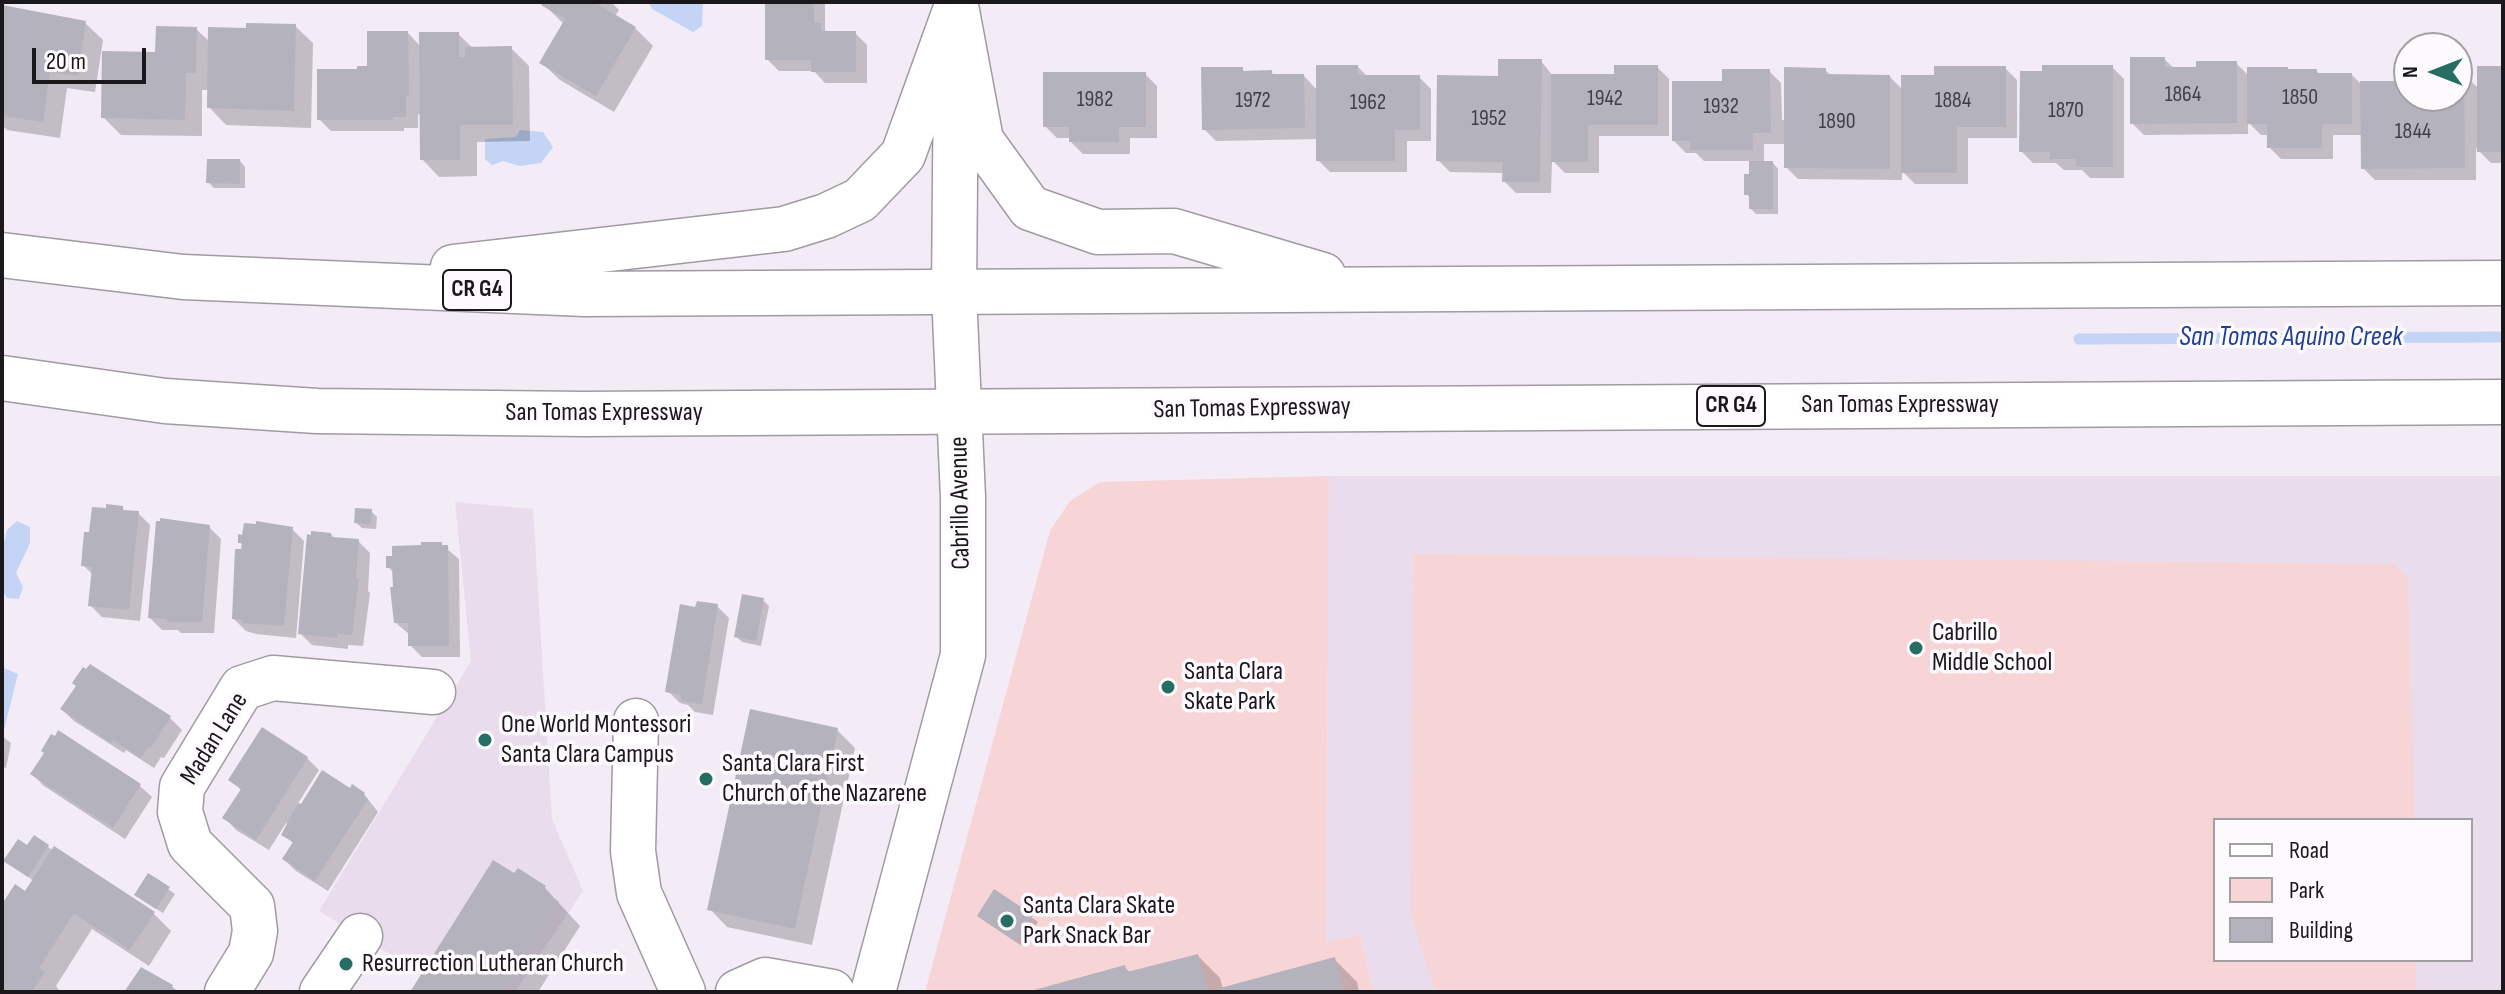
<!DOCTYPE html>
<style>
body{margin:0}
#map{position:relative;width:2505px;height:994px;overflow:hidden;background:#f3ebf5;font-family:"Sofia Sans Condensed",sans-serif}
canvas{display:block}
.frame{position:absolute;inset:0;border:4px solid #1b181c;pointer-events:none}
.legend{position:absolute;left:2213px;top:818px;width:260px;height:144px;box-sizing:border-box;background:#fdfafe;border:2px solid #a3a0a4;margin:0;padding:10px 14px;list-style:none;font-size:24px;color:#1b181c}
.legend li{display:flex;align-items:center;gap:16px;height:40px}
.legend b{width:40px;border:2px solid #a3a0a4}
.north{position:absolute;left:2393px;top:32px;width:80px;height:80px;box-sizing:border-box;background:#fdfafe;border:2px solid #a3a0a4;border-radius:50%;rotate:270deg;font-size:22px;font-weight:700;line-height:32px;text-align:center;color:#1b181c}
.north::after{content:'';display:block;margin:auto;width:28px;height:36px;background:#266e64;clip-path:polygon(50% 0,100% 100%,50% 72%,0 100%)}
.scale{position:absolute;left:32px;top:48px;width:114px;height:36px;box-sizing:border-box;border:4px solid #1b181c;border-top:0;padding-left:10px;font-size:24px;line-height:28px;white-space:nowrap;color:#1b181c;-webkit-text-stroke:6px #fdfafe;paint-order:stroke}
</style>
<div id="map">
<canvas width="2505" height="994"></canvas>
<div class="frame"></div>
<ul class="legend">
<li><b style="height:10px;background:#fff"></b>Road</li>
<li><b style="height:22px;background:#f7d4d6"></b>Park</li>
<li><b style="height:22px;background:#b3b2bd"></b>Building</li>
</ul>
<div class="north">N</div>
<div class="scale">20 m</div>
</div>
<script>
const g = document.querySelector('canvas').getContext('2d');
g.lineJoin = 'round';
function fillPath(path, color) {
  g.fillStyle = color;
  g.fill(path, 'evenodd');
}
function shape(rows) {
  const path = new Path2D();
  for (const r of rows) {
    path.moveTo(r[0], r[1]);
    for (let i = 2; i < r.length; i += 2) path.lineTo(r[i], r[i + 1]);
  }
  return path;
}
function stroke(path, color, width, dash) {
  g.strokeStyle = color;
  g.lineWidth = width;
  g.lineCap = dash ? 'butt' : 'round';
  g.setLineDash(dash || []);
  g.stroke(path);
}
function drawText(font, color, halo, rows, align = 'center') {
  g.font = font + ' "Sofia Sans Condensed",sans-serif';
  g.lineWidth = 7;
  g.setLineDash([]);
  g.textBaseline = 'middle';
  g.strokeStyle = halo;
  g.fillStyle = color;
  for (const [text, x, y, turn = 0] of rows) {
    g.save();
    g.translate(x, y);
    g.rotate((+turn || 0) * Math.PI / 180);
    g.textAlign = isNaN(turn) ? turn : align;
    if (halo) g.strokeText(text, 0, 0);
    g.fillText(text, 0, 0);
    g.restore();
  }
}
const built = shape([
 [1329,476,2503,476,2503,992,1374,992,1360,935,1326,941],
 [2215,820,2471,820,2471,960,2215,960],
 [455,502,533,509,552,819,583,891,515,992,452,992,319,911,471,661]
]);
const green = shape([
 [1329,476,1326,941,1360,935,1374,992,925,992,1050,531,1070,501,1100,482],
 [1413,554,2393,564,2408,578,2415,820,2215,820,2215,960,2416,960,2416,992,1435,992,1411,916]
]);
const water = shape([
 [648,2,703,2,702,26,693,32,652,9],
 [520,130,543,132,553,147,541,163,520,166,503,161,492,165,485,159,485,139,516,137],
 [17,521,30,527,30,543,16,573,23,587,19,599,7,598,2,591,2,551,7,530],
 [2,667,18,674,4,730,2,729]
]);
const shadow = shape([
 [545,2,611,2,619,10,615,16,635,28,653,46,614,112,560,80,542,63,564,24,543,4],
 [767,2,825,2,825,30,828,33,855,33,867,45,867,83,825,83,814,71,779,71,767,59],
 [2,22,85,23,103,40,95,92,67,88,60,138,7,130,2,125],
 [295,26,313,43,311,128,226,125,209,107,209,90,202,90,202,136,121,135,103,117,157,54,196,29,210,42,248,30],
 [408,33,421,47,458,34,474,49,511,48,529,66,530,141,477,142,477,176,439,177,422,159,422,114,418,114,418,128,404,128,404,131,331,131,319,119,360,71,369,68],
 [2164,59,2175,69,2236,63,2249,76,2317,71,2320,75,2352,75,2360,83,2409,83,2409,96,2457,96,2457,74,2464,74,2479,89,2503,68,2503,163,2491,163,2476,148,2476,180,2375,180,2363,168,2362,135,2333,135,2333,159,2281,159,2269,147,2269,135,2261,135,2248,122,2248,134,2144,135,2132,123],
 [1541,61,1553,76,1616,76,1657,67,1669,79,1669,136,1599,136,1599,173,1565,173,1552,160,1551,193,1516,193,1504,181,1505,173,1450,172,1438,160,1500,78],
 [1358,67,1368,77,1419,77,1431,89,1431,141,1407,141,1407,172,1330,172,1318,160,1318,139,1216,141,1204,129,1242,69,1246,73,1271,72,1275,76,1304,76,1318,91],
 [2112,67,2124,79,2124,178,2090,178,2082,170,2064,170,2056,163,2033,163,2021,151],
 [2005,68,2017,80,2017,138,1968,138,1968,184,1915,184,1902,171,1902,180,1798,179,1786,167,1786,144,1764,144,1764,163,1773,163,1778,169,1778,214,1756,214,1751,209,1751,198,1746,194,1751,176,1751,161,1704,161,1696,153,1686,153,1674,141,1724,83,1769,71,1781,83,1782,120,1786,120,1825,70,1832,76,1890,77,1903,90,1936,77],
 [1145,74,1157,86,1157,138,1130,138,1130,154,1083,154,1071,142,1071,138,1057,138,1045,126],
 [240,161,245,167,245,188,214,188,208,182],
 [122,508,126,512,138,513,150,525,140,621,102,617,90,605,93,575,83,565,91,534],
 [371,511,377,517,376,529,362,528,356,523],
 [209,527,221,539,214,633,181,633,178,630,162,630,150,618],
 [292,529,304,541,296,638,256,634,246,631,234,619,243,546,240,542],
 [331,534,335,539,358,541,370,553,368,591,370,593,363,646,348,645,348,649,312,645,300,633],
 [441,544,459,559,460,657,422,657,410,645,410,635,396,623,395,574,388,567],
 [763,600,769,606,761,646,742,642,736,636],
 [717,606,729,618,713,715,695,712,688,705,680,703,668,691],
 [90,666,170,718,182,730,164,758,161,757,154,768,126,750,124,753,74,721,62,709],
 [837,730,855,748,812,945,727,927,710,909],
 [2,736,11,743,6,768,2,767],
 [307,758,319,770,297,805,302,807,351,790,364,794,378,812,328,891,296,871,284,859,294,844,284,834,289,825,286,823,269,850,236,830,225,818,242,791,231,780],
 [32,774,140,786,152,797,125,839,44,786],
 [48,847,154,914,171,931,149,966,92,929,56,986,60,992,2,992,2,907,26,893,34,881,6,861,28,848],
 [518,870,545,888,580,926,538,992,412,992],
 [149,876,175,894,163,913,142,900],
 [994,892,1038,922,1022,946,985,921],
 [1198,956,1220,978,1223,989,1334,959,1357,982,1359,992,1031,992,1124,967,1131,973]
]);
const stream = shape([
 [2079,339,2503,337]
]);
const building = shape([
 [542,2,594,2,636,27,596,96,539,63,565,19,541,5],
 [765,2,814,2,814,23,821,23,821,31,856,31,856,72,811,72,811,60,765,60],
 [2,5,86,21,78,76,50,72,43,122,2,116],
 [246,23,296,24,294,111,207,108,208,27,246,28],
 [156,26,197,27,196,73,186,73,185,120,101,118,102,51,155,52],
 [367,31,408,31,409,96,406,96,406,117,393,117,393,120,317,120,317,69,357,69,357,66,367,66],
 [419,32,459,32,459,57,465,57,465,47,512,46,513,125,460,125,460,160,420,160],
 [2130,57,2165,57,2165,67,2196,67,2196,61,2237,61,2237,123,2130,124],
 [1498,59,1542,59,1540,182,1502,182,1503,162,1436,161,1437,75,1498,76],
 [1316,65,1358,65,1358,75,1420,75,1420,130,1395,130,1395,161,1316,161],
 [1614,65,1658,65,1658,125,1588,125,1588,162,1551,162,1551,74,1614,74],
 [2042,65,2113,65,2113,167,2076,167,2076,159,2050,159,2050,152,2019,152,2020,71,2042,71],
 [1934,66,2006,66,2006,127,1957,127,1957,173,1901,173,1901,75,1934,75],
 [2477,66,2503,66,2503,152,2477,152],
 [1201,67,1243,67,1243,71,1272,70,1272,74,1304,74,1305,128,1202,130],
 [1784,67,1826,68,1826,74,1890,75,1890,169,1784,168],
 [2247,67,2288,67,2288,69,2317,69,2317,73,2352,73,2352,124,2322,124,2322,148,2267,148,2267,124,2247,124],
 [1722,69,1770,69,1771,133,1753,133,1753,150,1690,150,1690,141,1672,141,1672,81,1722,81],
 [1043,72,1146,72,1146,127,1119,127,1119,142,1069,142,1069,127,1043,127],
 [2457,72,2464,72,2465,168,2361,169,2360,81,2409,81,2409,96,2457,96],
 [207,159,240,159,240,184,206,183],
 [1749,161,1773,161,1773,209,1749,209,1749,195,1744,195,1744,174,1749,174],
 [106,504,123,506,123,510,139,511,129,610,88,606,92,567,81,566,84,532,89,532,92,507,106,508],
 [355,508,372,509,371,524,354,523],
 [160,518,210,525,202,622,167,622,167,619,148,618,156,521,160,521],
 [256,521,293,527,284,626,242,623,242,620,232,619,235,549,241,549,242,543,238,543,238,534,242,535,244,523,256,524],
 [311,531,331,533,331,537,359,539,356,579,359,579,352,635,337,634,337,638,298,634,307,534,311,535],
 [421,542,442,542,442,545,448,545,449,646,408,646,408,623,394,623,390,587,393,587,392,568,386,568,386,556,392,556,392,546,421,545],
 [742,594,764,598,756,641,734,637],
 [697,601,718,604,702,704,681,701,681,695,665,692,680,604,695,607],
 [90,664,171,716,151,748,149,746,141,758,113,740,111,743,60,709,76,686,72,683,83,667,86,669],
 [750,709,838,728,795,929,707,910],
 [262,727,308,757,256,840,222,818,241,789,228,780],
 [58,730,141,784,113,828,30,774,44,753,41,751,51,734,55,736],
 [322,770,350,788,352,784,365,793,363,796,368,799,315,881,282,859,293,842,281,835,298,803,301,804],
 [34,835,49,845,28,877,3,861,18,839,27,845],
 [54,846,155,912,130,950,74,913,39,968,45,971,32,992,2,992,2,904,15,884,25,891],
 [493,860,514,873,518,868,546,886,543,891,559,902,503,992,410,992],
 [148,873,170,887,156,909,134,895],
 [994,889,1033,915,1016,942,977,916],
 [1198,954,1209,992,1027,992,1125,965,1127,972],
 [1335,957,1344,992,1209,992,1209,991],
 [141,967,173,985,172,987,179,992,124,992]
]);
const minor = shape([
 [636,721,633,851,639,893,683,992],
 [227,992,251,953,255,931,252,906,190,844,180,812,182,787,242,688,273,678,433,692],
 [322,992,360,936],
 [738,992,765,980,832,992],
 [873,992,963,655,963,498,954,293,956,62]
]);
const highway = shape([
 [957,11,981,140,1030,208,1098,232,1174,231,1323,275],
 [2,255,183,277,585,294,2503,283],
 [453,267,784,229,826,216,860,200,903,155,956,8],
 [2,378,165,401,317,411,583,414,2503,402]
]);
const markers = [
 [1916,648,8,"#266e64"],
 [1168,687,8,"#266e64"],
 [485,740,8,"#266e64"],
 [706,779,8,"#266e64"],
 [1007,921,8,"#266e64"],
 [346,964,8,"#266e64"]
];
const numberNames = [
 ["1864",2183,95],
 ["1850",2300,98],
 ["1942",1605,99],
 ["1982",1095,100],
 ["1972",1253,101],
 ["1884",1953,101],
 ["1962",1368,103],
 ["1932",1721,107],
 ["1870",2066,111],
 ["1952",1489,119],
 ["1890",1837,122],
 ["1844",2413,132]
];
const shields = [
 [477,290,68],
 [1731,406,68]
];
const shieldNames = [
 ["CR G4",477,290],
 ["CR G4",1731,406]
];
const streetNames = [
 ["San Tomas Expressway",1900,405],
 ["San Tomas Expressway",1252,409,-1],
 ["San Tomas Expressway",604,413],
 ["Cabrillo Avenue",961,503,-91],
 ["Madan Lane",215,739,-58]
];
const poiNames = [
 ["Cabrillo",1932,633],
 ["Middle School",1932,663],
 ["Santa Clara",1184,672],
 ["Skate Park",1184,702],
 ["One World Montessori",501,725],
 ["Santa Clara Campus",501,755],
 ["Santa Clara First",722,764],
 ["Church of the Nazarene",722,794],
 ["Santa Clara Skate",1023,906],
 ["Park Snack Bar",1023,936],
 ["Resurrection Lutheran Church",362,964]
];
const waterNames = [
 ["San Tomas Aquino Creek",2291,338]
];
fillPath(built, '#e9dded');
fillPath(green, '#f7d4d6');
fillPath(water, '#c4d4f5');
fillPath(shadow, '#0003');
stroke(stream, '#c4d4f5', 11);
fillPath(building, '#b3b2bd');
stroke(minor, '#a19aa3', 47);
stroke(highway, '#a19aa3', 47);
stroke(minor, '#fff', 44);
stroke(highway, '#fff', 44);
for (const [x, y, r, color] of markers) {
  const dot = new Path2D();
  dot.arc(x, y, r, 0, 2 * Math.PI);
  g.fillStyle = color;
  g.fill(dot);
  stroke(dot, '#fdfafe', 3);
}
drawText('22px', '#413e44', null, numberNames);
for (const [x, y, w] of shields) {
  const box = new Path2D();
  box.roundRect(x - w / 2, y - 20, w, 40, 6);
  g.fillStyle = '#fdfafe';
  g.fill(box);
  stroke(box, '#1b181c', 2);
}
drawText('bold 24px', '#1b181c', null, shieldNames);
drawText('26px', '#1b181c', '#fdfafe', streetNames);
drawText('26px', '#1b181c', '#fdfafe', poiNames, 'left');
drawText('italic 28px', '#1f409a', '#fdfafe', waterNames);
</script>
